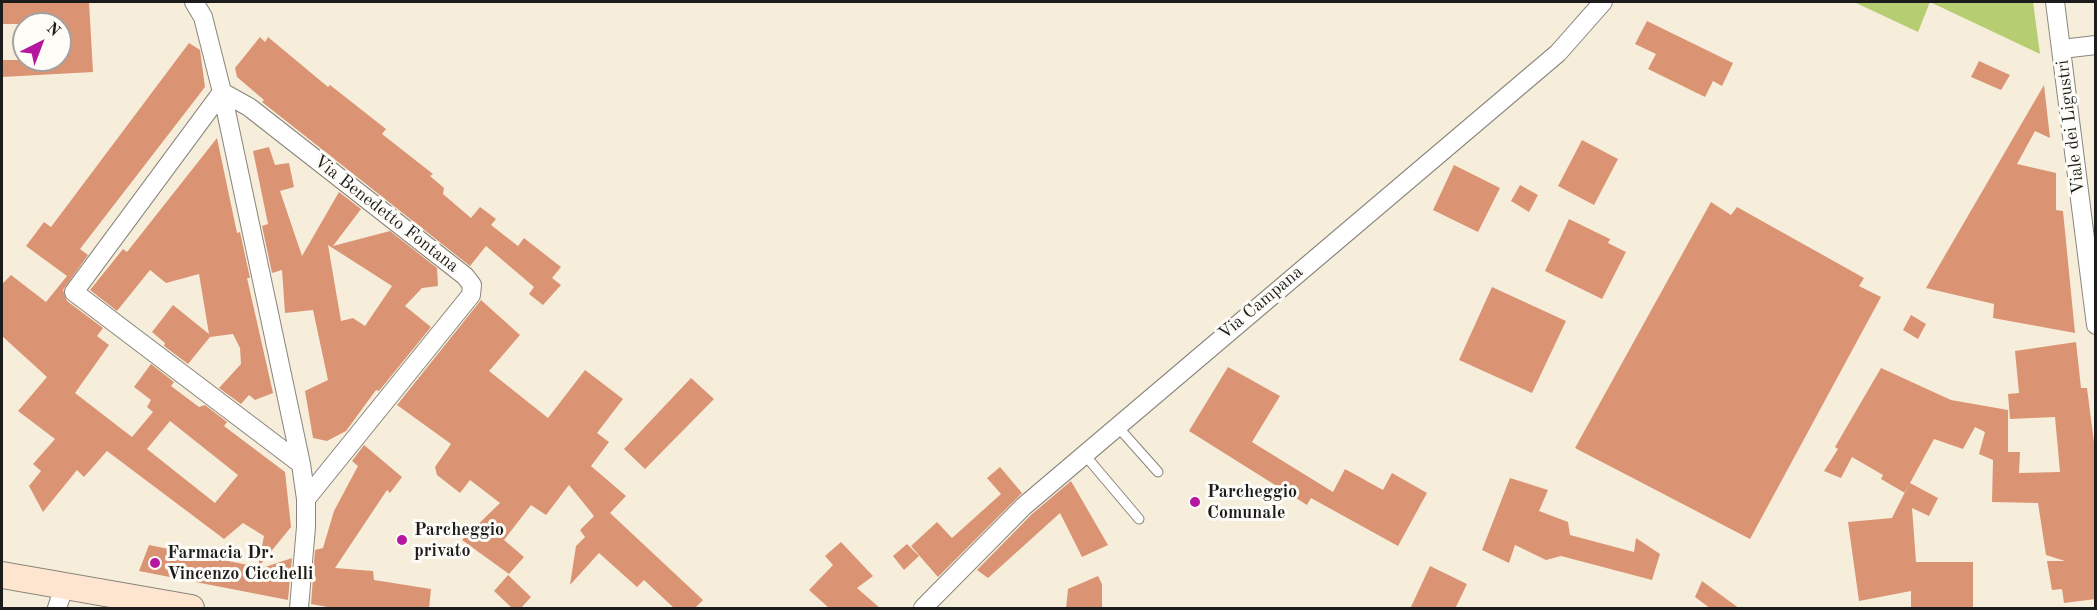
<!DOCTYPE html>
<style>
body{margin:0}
#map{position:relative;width:2097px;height:610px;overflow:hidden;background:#f6eedb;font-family:"Old Standard TT",serif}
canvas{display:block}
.frame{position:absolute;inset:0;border:3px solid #1c1c1c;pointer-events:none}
.north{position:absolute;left:12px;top:12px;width:60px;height:60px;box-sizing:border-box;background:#fdfcf7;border:2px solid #a3a29f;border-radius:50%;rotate:42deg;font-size:16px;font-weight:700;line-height:24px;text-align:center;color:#1c1c1c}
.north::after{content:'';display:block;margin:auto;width:21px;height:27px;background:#b5179e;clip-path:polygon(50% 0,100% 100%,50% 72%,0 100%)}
</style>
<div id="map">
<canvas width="2097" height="610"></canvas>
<div class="frame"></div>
<div class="north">N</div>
</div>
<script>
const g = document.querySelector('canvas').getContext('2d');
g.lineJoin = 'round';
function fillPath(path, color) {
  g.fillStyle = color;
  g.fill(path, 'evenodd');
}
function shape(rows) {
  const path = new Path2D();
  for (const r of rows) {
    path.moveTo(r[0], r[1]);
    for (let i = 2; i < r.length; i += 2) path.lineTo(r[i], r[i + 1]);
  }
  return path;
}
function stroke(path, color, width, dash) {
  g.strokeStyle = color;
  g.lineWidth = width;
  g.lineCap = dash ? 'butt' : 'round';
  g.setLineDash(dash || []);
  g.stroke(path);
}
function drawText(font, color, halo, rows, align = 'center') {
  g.font = font + ' "Old Standard TT",serif';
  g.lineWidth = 6;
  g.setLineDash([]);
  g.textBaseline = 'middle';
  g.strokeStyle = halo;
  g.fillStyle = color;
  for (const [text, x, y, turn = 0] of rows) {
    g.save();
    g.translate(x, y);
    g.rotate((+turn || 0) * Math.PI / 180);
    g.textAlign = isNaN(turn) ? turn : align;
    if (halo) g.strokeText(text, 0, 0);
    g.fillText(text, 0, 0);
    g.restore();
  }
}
const green = shape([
 [1854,2,2033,2,2040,54,1930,2,1918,32]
]);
const building = shape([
 [2,2,89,2,93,72,2,77,2,60,60,60,60,24,2,24],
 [1647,21,1733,63,1722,86,1713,81,1705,97,1648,69,1656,54,1635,44],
 [260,37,265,42,268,37,328,87,330,85,386,129,382,134,433,174,430,176,444,188,443,194,471,218,480,207,496,219,491,225,518,246,524,238,561,267,552,278,561,285,543,305,529,294,534,287,486,246,470,266,262,102,264,100,237,77,235,68],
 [189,43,200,50,205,87,80,249,88,255,63,290,67,301,103,328,97,336,109,345,75,393,132,437,153,412,147,407,151,400,134,387,151,364,174,382,171,386,199,407,205,405,227,422,224,426,285,472,291,527,256,570,292,558,288,600,139,571,149,545,258,567,264,536,243,523,224,539,107,451,84,477,77,470,43,512,29,486,41,471,33,464,55,439,18,411,47,377,2,336,2,284,11,275,46,302,67,276,26,246,44,222,51,227],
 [170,421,238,475,215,503,147,449],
 [1979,61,2010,75,2001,90,1971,77],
 [2044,85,2050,138,2035,131,2017,164,2056,173,2056,210,2063,211,2075,333,1993,318,1994,304,1926,288],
 [217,138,237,233,240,232,250,278,247,278,273,393,255,400,249,395,241,404,219,388,241,364,240,348,233,334,210,337,188,364,164,346,165,343,152,332,173,305,209,334,199,274,166,283,150,270,117,311,90,290,123,249,127,252],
 [1582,140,1618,159,1594,205,1558,186],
 [269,147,275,165,289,163,294,187,280,191,302,256,339,192,361,209,333,246,390,231,437,268,438,286,422,288,405,306,431,327,379,391,376,390,346,431,327,441,313,438,305,391,328,380,313,310,285,313,282,270,272,273,262,226,268,224,253,151],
 [328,245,392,286,365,326,353,318,341,321],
 [1454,165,1500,188,1478,232,1433,210],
 [1520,185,1538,195,1529,212,1511,201],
 [1711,202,1731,215,1737,207,1864,278,1859,286,1881,297,1750,539,1575,448],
 [1569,219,1610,239,1608,243,1626,252,1602,299,1545,271],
 [1492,287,1566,321,1532,393,1459,360],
 [481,300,520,335,489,371,548,418,585,370,623,399,597,433,609,442,591,466,626,496,610,513,703,600,694,609,675,609,644,580,637,587,599,553,570,585,576,546,585,537,580,530,594,516,569,485,546,515,531,505,504,540,524,557,509,574,462,540,500,503,470,480,460,493,437,475,435,467,451,444,397,405],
 [1911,315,1926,324,1918,339,1903,330],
 [2076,342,2081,388,2087,388,2096,458,2096,599,2064,603,2062,589,2052,590,2047,561,2065,561,2046,555,2038,503,1992,502,1993,460,1979,454,1985,432,1975,427,1963,449,1934,439,1910,483,1938,498,1929,516,1912,508,1916,562,1973,562,1973,609,1911,609,1911,591,1859,601,1848,522,1892,518,1909,484,1905,493,1881,479,1883,475,1852,457,1841,478,1824,471,1838,449,1835,447,1881,368,1951,400,2008,410,2008,452,2020,452,2019,473,2060,472,2055,417,2010,419,2008,394,2019,393,2015,351],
 [1228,367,1280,396,1252,442,1333,492,1345,469,1383,490,1392,473,1427,493,1398,546,1311,498,1307,505,1189,431],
 [691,378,714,399,645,469,624,449],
 [364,445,402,477,390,493,387,490,335,568,373,571,374,580,431,589,429,609,339,609,311,604,315,550,323,548,334,511,358,466,352,461],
 [1000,467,1022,493,938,577,911,546,937,522,952,538,1001,494,987,478],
 [1510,478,1548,490,1539,511,1568,522,1570,535,1634,552,1636,538,1660,554,1652,580,1561,556,1546,560,1515,545,1509,563,1482,550],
 [1071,481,1108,545,1082,557,1060,513,988,578,977,570,1032,514],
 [841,542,873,576,857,588,881,609,830,609,809,590,833,565,825,556],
 [907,544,919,556,904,570,893,556],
 [1430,566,1467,584,1455,609,1410,609],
 [508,575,531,597,520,609,513,609,494,591],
 [1098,576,1102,584,1102,609,1066,609,1068,589],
 [1702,581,1740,609,1711,609,1695,597]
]);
const lane = shape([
 [1117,426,1158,472],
 [1084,454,1139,519]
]);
const street = shape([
 [194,2,203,17,222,92,301,464,306,499,306,527,299,608],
 [2055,2,2096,325],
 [2062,49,2096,45],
 [222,92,249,107,465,276,472,285,471,295,306,499],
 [222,92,74,292,301,464],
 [57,608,64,587],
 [923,608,1024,506,1558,53,1603,2]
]);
const secondary = shape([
 [2,575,191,608]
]);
const markers = [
 [1195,502,6,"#b5179e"],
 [402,540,6,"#b5179e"],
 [155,563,6,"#b5179e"]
];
const streetNames = [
 ["Viale dei Ligustri",2071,127,-97],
 ["Via Benedetto Fontana",386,214,38],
 ["Via Campana",1261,303,-40]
];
const poiNames = [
 ["Parcheggio",1207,492],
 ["Comunale",1207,513],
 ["Parcheggio",414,530],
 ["privato",414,551],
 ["Farmacia Dr.",167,553],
 ["Vincenzo Cicchelli",167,574]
];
fillPath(green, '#b6cd72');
fillPath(building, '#db9473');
stroke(lane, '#89857c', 11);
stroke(street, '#89857c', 20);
stroke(secondary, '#89857c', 28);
stroke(lane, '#fff', 9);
stroke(street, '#fff', 18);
stroke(secondary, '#fde5d0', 26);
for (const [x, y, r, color] of markers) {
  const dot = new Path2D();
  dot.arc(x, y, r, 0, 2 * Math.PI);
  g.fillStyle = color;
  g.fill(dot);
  stroke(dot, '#fdfcf7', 2);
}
drawText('18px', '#1c1c1c', '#fdfcf7', streetNames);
drawText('bold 18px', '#1c1c1c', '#fdfcf7', poiNames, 'left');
</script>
